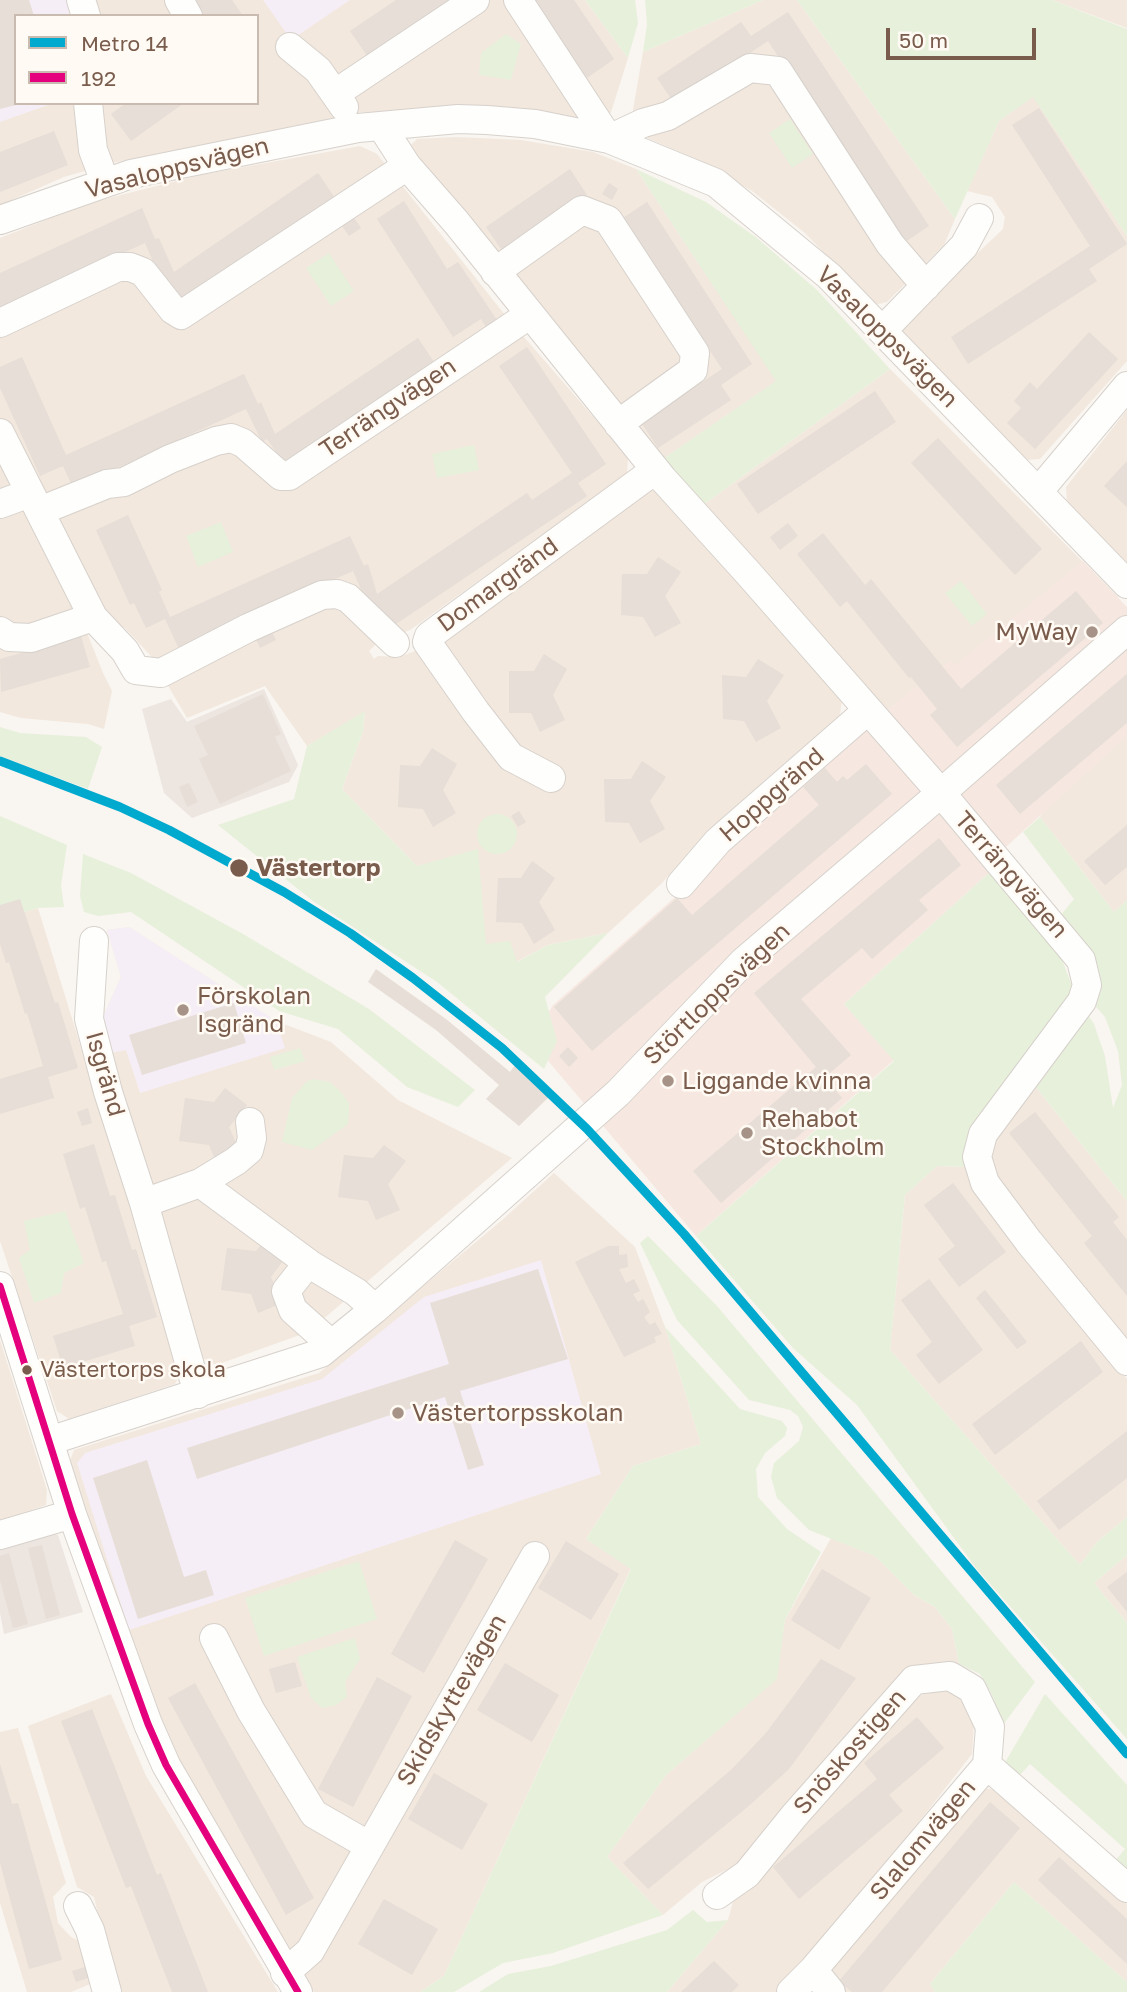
<!DOCTYPE html>
<meta charset="utf-8">
<style>
body{margin:0}
#map{position:relative;width:1127px;height:1992px;overflow:hidden;background:#f9f5f0;font-family:"Golos Text",sans-serif}
canvas{display:block}
.legend{position:absolute;left:14px;top:14px;width:245px;height:91px;box-sizing:border-box;background:#fffaf3;border:2px solid #cabbb1;margin:0;padding:9px 12px;list-style:none;font-size:21px;color:#7a5c4d}
.legend li{display:flex;align-items:center;gap:14px;height:35px}
.legend b{width:35px;border:2px solid #cabbb1}
.scale{position:absolute;left:886px;top:28px;width:150px;height:32px;box-sizing:border-box;border:4px solid #7a5c4d;border-top:0;padding-left:9px;font-size:21px;line-height:24px;white-space:nowrap;color:#7a5c4d;-webkit-text-stroke:5px #fffaf3;paint-order:stroke}
</style>
<div id="map">
<canvas width="1127" height="1992"></canvas>
<ul class="legend">
<li><b style="height:9px;background:#00a9ce"></b>Metro 14</li>
<li><b style="height:9px;background:#e5007d"></b>192</li>
</ul>
<div class="scale">50 m</div>
</div>
<script>
const g = document.querySelector('canvas').getContext('2d');
g.lineJoin = 'round';
function fillPath(path, color) {
  g.fillStyle = color;
  g.fill(path, 'evenodd');
}
function shape(rows) {
  const path = new Path2D();
  for (const r of rows) {
    if (r.length === 3) {
      path.moveTo(r[0] + r[2], r[1]);
      path.arc(r[0], r[1], r[2], 0, 2 * Math.PI);
      continue;
    }
    path.moveTo(r[0], r[1]);
    for (let i = 2; i < r.length; i += 2) path.lineTo(r[i], r[i + 1]);
  }
  return path;
}
function stroke(path, color, width, dash) {
  g.strokeStyle = color;
  g.lineWidth = width;
  g.lineCap = dash ? 'butt' : 'round';
  g.setLineDash(dash || []);
  g.stroke(path);
}
function drawText(font, color, halo, rows, align = 'center') {
  g.font = font + ' "Golos Text",sans-serif';
  g.lineWidth = 5;
  g.setLineDash([]);
  g.textBaseline = 'middle';
  g.strokeStyle = halo;
  g.fillStyle = color;
  for (const [text, x, y, turn = 0] of rows) {
    g.save();
    g.translate(x, y);
    g.rotate((+turn || 0) * Math.PI / 180);
    g.textAlign = isNaN(turn) ? turn : align;
    if (halo) g.strokeText(text, 0, 0);
    g.fillText(text, 0, 0);
    g.restore();
  }
}
const residential = shape([
 [0,0,585,0,628,58,611,112,600,123,508,110,363,112,112,163,64,177,0,205],
 [16,16,257,16,257,103,16,103],
 [763,0,797,0,955,219,944,245,887,302,874,305,805,233,752,191,701,161,638,134,633,110,643,52],
 [1052,0,1127,0,1127,29,1127,28],
 [1033,96,1127,236,1127,361,1040,459,1026,460,902,339,901,326,1003,229,1005,217,992,197,967,191,999,121],
 [455,137,521,140,593,152,636,169,777,381,660,461,409,147,417,139],
 [360,146,377,154,505,315,628,457,627,474,410,630,377,643,369,651,374,659,378,656,399,657,440,642,642,491,657,491,842,699,840,715,707,831,662,883,608,933,548,945,516,962,486,944,417,866,342,789,363,731,365,712,307,746,265,686,187,718,150,655,125,628,103,621,0,418,0,238,89,203,200,175],
 [890,369,1118,597,1113,622,923,762,703,505],
 [1127,410,1127,565,1067,502,1066,487],
 [0,457,74,600,103,673,112,691,104,729,88,724,21,718,0,712],
 [1127,668,1127,900,1114,912,1040,817],
 [38,908,181,1373,175,1384,69,1419,57,1411,0,1241,0,919],
 [129,927,276,1021,331,1042,398,1100,512,1158,308,1332,216,1365,199,1356,102,1019,121,977,107,930],
 [1035,1086,1127,1201,1127,1347,992,1179,989,1158,991,1144],
 [937,1166,968,1167,977,1195,1127,1379,1127,1517,1097,1542,1080,1565,890,1350,905,1195],
 [554,1173,635,1247,665,1327,701,1444,633,1466,586,1539,631,1568,444,1976,420,1992,314,1992,259,1907,178,1767,122,1629,69,1464,74,1450,319,1373,501,1221],
 [0,1340,47,1490,46,1505,0,1521],
 [831,1538,875,1556,914,1595,935,1607,952,1629,959,1664,931,1666,748,1859,702,1882,663,1915,607,1857,666,1775,776,1679,785,1620],
 [1127,1555,1127,1623,1094,1583],
 [931,1690,950,1692,964,1700,974,1722,972,1754,818,1951,777,1992,667,1992,728,1920,736,1891,914,1699],
 [111,1694,146,1776,278,1992,117,1992,94,1897,77,1887,28,1726],
 [18,1728,66,1883,53,1897,58,1923,71,1937,85,1944,95,1982,71,1992,27,1992,0,1903,0,1732],
 [976,1788,991,1789,1060,1844,1127,1904,1127,1982,1014,1882,930,1984,935,1992,840,1992,830,1968]
]);
const commercial = shape([
 [1083,561,1127,607,1127,736,995,857,992,870,844,1004,894,1060,696,1236,533,1043,552,1006,883,713,950,660,955,665]
]);
const industrial = shape([
 [264,689,298,765,289,782,192,818,164,793,142,709,171,699,187,722],
 [44,1531,58,1535,83,1612,4,1634,0,1613,0,1543]
]);
const education = shape([
 [0,0,67,0,73,16,16,16,16,103,54,103,0,122],
 [263,0,350,0,291,40],
 [129,927,276,1021,285,1048,140,1093,126,1050,111,1053,102,1019,121,977,107,930],
 [541,1260,601,1474,129,1630,77,1463,85,1453,322,1379,424,1297]
]);
const green = shape([
 [585,0,635,0,638,23,628,58],
 [645,0,763,0,643,52,647,24],
 [797,0,1052,0,1127,29,1127,236,1033,97,999,121,955,219],
 [506,34,521,44,511,80,479,75,481,53],
 [790,119,813,154,792,168,769,133],
 [636,169,706,202,757,238,817,290,890,369,703,505,660,461,776,381],
 [329,253,354,291,331,306,306,268],
 [474,445,479,470,437,478,432,454],
 [221,522,233,552,198,567,186,536],
 [961,581,987,614,972,626,945,593],
 [365,711,363,731,342,789,417,866,478,849,486,944,510,941,517,962,548,945,608,933,545,997,557,1041,544,1069,437,982,313,901,218,825,294,799,307,746],
 [0,727,20,733,86,737,102,747,88,789,0,756],
 [497,834,20],
 [0,816,67,845,61,885,64,907,38,908,0,919],
 [1040,817,1114,912,1127,900,1127,1201,1035,1086,1088,1015,1094,1024,1105,1056,1113,1108,1122,1085,1118,1051,1105,1017,1090,1000,1060,916,1074,899,1023,832],
 [83,854,131,873,243,934,369,1009,475,1090,458,1107,407,1087,338,1029,279,1011,131,912,98,916,84,912,80,896],
 [992,870,1061,957,1074,991,968,1167,937,1166,905,1195,890,1350,1080,1565,1097,1542,1127,1517,1127,1555,1094,1583,1127,1623,1127,1739,976,1568,857,1405,793,1348,696,1236,894,1061,844,1004],
 [300,1048,305,1061,274,1070,270,1057],
 [314,1079,330,1082,341,1092,349,1103,349,1113,348,1124,312,1150,282,1142,292,1098,306,1082],
 [65,1211,84,1263,64,1273,61,1293,34,1303,19,1258,30,1250,24,1221],
 [648,1236,717,1306,1035,1682,1003,1725,992,1695,980,1674,959,1664,952,1629,935,1607,914,1595,875,1556,809,1530,777,1498,771,1477,774,1463,799,1441,803,1427,798,1416,790,1410,749,1400,677,1320,640,1243],
 [665,1327,740,1409,782,1421,787,1428,785,1436,765,1453,756,1469,758,1497,787,1529,821,1552,785,1620,777,1679,666,1775,607,1857,663,1915,553,1953,503,1963,454,1992,420,1992,444,1976,631,1569,586,1539,633,1466,701,1444],
 [359,1561,377,1619,264,1656,245,1598],
 [355,1638,360,1659,345,1682,347,1697,336,1705,322,1708,311,1698,297,1657],
 [1045,1694,1127,1785,1127,1872,1115,1861,1125,1849,1030,1764,1019,1776,1003,1766],
 [1014,1882,1127,1982,1127,1992,935,1992,930,1984],
 [693,1910,707,1922,728,1920,667,1992,479,1992,508,1974,551,1966,667,1930]
]);
const building = shape([
 [0,0,29,0,34,16,16,16,16,105,0,109],
 [192,0,232,0,243,16,203,16],
 [396,0,457,0,370,60,350,31],
 [534,0,574,0,614,59,587,78],
 [788,12,929,226,902,244,768,41,674,103,657,78,741,22,751,36],
 [126,103,184,103,131,141,111,114],
 [1039,108,1127,244,1089,269,1097,281,968,364,951,337,1090,246,1012,125],
 [54,131,68,165,0,192,0,152],
 [570,169,587,195,503,252,486,227],
 [318,173,337,201,182,307,161,280,145,243,0,309,0,273,142,208,155,239,159,238,174,272],
 [609,183,618,189,612,200,602,194],
 [404,201,447,269,458,262,497,320,486,327,481,319,453,337,377,219],
 [647,202,752,364,721,385,731,400,658,448,641,422,722,369,623,218],
 [354,218,361,228,349,236,342,226],
 [1089,332,1118,359,1035,449,1007,423,1021,408,1014,401,1030,382,1037,389],
 [418,338,436,365,286,466,267,439,262,442,246,409,73,488,63,466,40,476,0,388,0,367,22,357,66,455,244,374,258,404,261,402,275,434],
 [527,347,606,464,578,483,587,496,390,628,370,599,366,601,353,571,179,649,165,619,146,628,134,603,130,605,96,530,128,515,162,590,159,592,170,617,350,536,364,566,368,564,377,594,527,493,532,500,572,473,499,366],
 [875,391,896,422,758,514,737,484],
 [938,438,1042,549,1015,575,911,463],
 [1127,461,1127,507,1104,486],
 [788,523,798,536,780,550,770,537],
 [823,533,865,585,871,579,961,689,1076,591,1103,623,957,747,930,715,937,709,915,682,911,677,909,678,847,601,840,607,797,554],
 [658,557,681,572,665,596,681,623,655,637,643,617,621,615,622,574,647,574],
 [268,624,276,640,260,648,253,632],
 [81,636,90,667,1,692,0,659],
 [544,654,567,669,553,695,565,720,540,732,531,713,509,713,509,671,534,671],
 [758,659,784,675,767,701,781,728,756,742,744,721,723,719,722,675,746,677],
 [1127,674,1127,723,1020,814,996,785],
 [263,694,281,734,275,737,291,771,220,804,199,759,208,755,194,726],
 [432,748,457,764,443,790,456,813,433,827,423,809,398,807,400,765,420,766],
 [642,761,666,777,650,801,665,829,640,843,629,823,605,822,604,779,631,779],
 [866,764,892,794,592,1051,554,1007,677,898,692,915,819,805,803,787,825,768,837,782,843,776,847,780],
 [189,783,198,802,187,807,179,787],
 [519,811,526,822,518,827,511,816],
 [1127,825,1127,867,1105,885,1084,861],
 [939,838,961,865,919,900,928,910,872,959,862,948,801,999,851,1055,825,1077,842,1098,721,1203,693,1171,816,1067,754,993],
 [532,861,555,878,539,902,555,930,534,944,522,923,496,922,498,878,521,878],
 [20,899,55,1003,58,1002,78,1068,48,1077,54,1098,0,1114,0,1079,43,1066,27,1013,25,1014,9,962,6,963,0,944,0,905],
 [376,969,446,1019,510,1072,519,1060,553,1093,519,1126,486,1099,499,1085,436,1030,368,982],
 [234,1003,246,1043,142,1075,129,1035],
 [568,1047,578,1058,569,1067,559,1056],
 [225,1088,247,1105,229,1127,241,1154,217,1164,209,1145,179,1141,185,1098,214,1102],
 [88,1108,92,1123,82,1126,77,1112],
 [1035,1112,1119,1217,1113,1222,1127,1240,1127,1296,1084,1243,1092,1236,1009,1133],
 [94,1144,110,1196,115,1195,132,1250,136,1249,157,1317,129,1326,135,1346,63,1368,53,1336,123,1314,106,1261,102,1262,85,1207,80,1209,63,1154],
 [384,1145,406,1161,388,1184,400,1210,376,1220,368,1201,338,1197,344,1155,373,1158],
 [953,1183,1006,1252,959,1287,938,1259,955,1246,924,1205],
 [267,1238,288,1254,271,1277,282,1303,258,1313,251,1294,221,1290,227,1248,256,1251],
 [608,1246,619,1246,619,1255,627,1254,628,1267,619,1269,626,1283,634,1279,640,1291,633,1294,638,1302,643,1299,650,1312,644,1317,650,1325,655,1322,662,1334,654,1337,656,1342,624,1357,575,1262],
 [538,1269,568,1359,460,1391,484,1465,468,1470,445,1397,197,1479,187,1448,449,1364,430,1303],
 [929,1279,983,1350,939,1384,916,1355,932,1342,901,1300],
 [985,1290,1027,1342,1017,1349,976,1298],
 [1081,1341,1103,1372,995,1455,972,1424],
 [1127,1431,1127,1478,1059,1530,1037,1501],
 [147,1460,184,1577,206,1570,214,1595,138,1619,93,1478],
 [455,1540,488,1559,424,1673,391,1654],
 [566,1541,619,1574,591,1620,538,1588],
 [42,1545,60,1615,46,1619,28,1548],
 [9,1553,28,1624,13,1628,0,1580,0,1556],
 [822,1569,871,1598,839,1650,791,1620],
 [1127,1572,1127,1612,1107,1587],
 [821,1659,856,1678,789,1769,751,1804,648,1889,623,1863,732,1769,766,1733],
 [295,1662,302,1686,276,1693,269,1669],
 [505,1663,559,1695,532,1742,477,1710],
 [377,1677,412,1696,353,1807,318,1789],
 [195,1683,314,1898,286,1915,168,1698],
 [92,1709,157,1875,161,1873,208,1992,172,1992,131,1886,126,1888,61,1721],
 [917,1717,944,1748,889,1795,903,1811,799,1899,773,1867,877,1779,864,1763],
 [0,1764,12,1804,18,1803,62,1960,29,1969,0,1863],
 [434,1773,488,1804,462,1850,408,1819],
 [990,1802,1020,1828,882,1992,852,1992,839,1981],
 [1059,1857,1127,1919,1127,1964,1038,1880],
 [384,1899,438,1929,412,1975,358,1944],
 [714,1961,739,1985,732,1992,681,1992],
 [88,1966,91,1977,76,1982,72,1971]
]);
const minor = shape([
 [81,0,86,16],
 [179,0,188,16],
 [518,0,609,139,643,123,668,116,750,68,778,71,890,244,926,286],
 [290,47,318,70,344,107],
 [336,93,475,0],
 [88,103,93,150,105,182],
 [382,127,407,166,456,222,663,479,749,574,941,793,1081,960,1087,985,1082,1001,983,1134,977,1157,985,1183,1029,1242,1127,1361],
 [0,220,131,174,358,128,458,119,487,120,535,124,609,139,716,183,829,276,1127,584],
 [495,272,582,210,608,220,695,353,693,370,618,424],
 [0,323,118,267,130,267,143,272,173,310,181,315,407,166],
 [883,330,964,246,979,218],
 [0,433,93,617,125,651,136,670,161,673,248,628,322,595,337,594,348,598,395,643],
 [1038,492,1127,386],
 [0,504,30,493],
 [40,511,107,484,124,482,170,459,216,441,231,438,243,443,281,476,289,476,529,315],
 [0,631,9,637,31,638,93,617],
 [551,778,511,757,476,712,427,642,429,636,655,470],
 [681,884,718,841,868,710],
 [94,941,89,1019,108,1092,144,1203,198,1394],
 [200,1183,311,1265,356,1292,375,1309],
 [144,1203,200,1183,236,1161,249,1150,252,1138,250,1122],
 [308,1263,286,1291,293,1310,331,1344],
 [0,1286,72,1514,148,1724,166,1765,298,1992],
 [49,1441,321,1353,375,1309,618,1093,743,962,941,793,1127,630],
 [0,1535,72,1514],
 [214,1638,251,1711,314,1814,368,1845],
 [717,1895,747,1874,794,1816,914,1680,950,1676,972,1689,990,1727,987,1765],
 [78,1906,90,1930,107,1992],
 [813,1970,831,1992],
 [285,1973,310,1951,535,1556],
 [791,1992,813,1970,987,1765,1127,1888]
]);
const bus1 = shape([
 [0,1286,72,1514,148,1724,166,1765,298,1992]
]);
const metro1 = shape([
 [0,761,120,807,169,830,284,892,350,933,413,978,502,1048,587,1129,684,1234,1127,1754]
]);
const markers = [
 [1092,632,7,"#a69286"],
 [239,868,10,"#7a5c4d"],
 [183,1010,7,"#a69286"],
 [668,1081,7,"#a69286"],
 [747,1133,7,"#a69286"],
 [27,1370,6,"#7a5c4d"],
 [398,1413,7,"#a69286"]
];
const busNames = [
 ["Västertorps skola",40,1370]
];
const streetNames = [
 ["Vasaloppsvägen",177,168,-14],
 ["Vasaloppsvägen",887,337,45],
 ["Terrängvägen",388,408,-34],
 ["Domargränd",498,585,-36],
 ["Hoppgränd",772,795,-41],
 ["Terrängvägen",1011,875,49],
 ["Störtloppsvägen",717,994,-44],
 ["Isgränd",105,1074,74],
 ["Skidskyttevägen",452,1700,-60],
 ["Snöskostigen",850,1752,-49],
 ["Slalomvägen",923,1840,-50]
];
const poiNames = [
 ["MyWay",1078,632,"right"],
 ["Förskolan",197,996],
 ["Isgränd",197,1024],
 ["Liggande kvinna",682,1081],
 ["Rehabot",761,1119],
 ["Stockholm",761,1147],
 ["Västertorpsskolan",412,1413]
];
const stopNames = [
 ["Västertorp",256,868]
];
fillPath(residential, '#f2e8de');
fillPath(commercial, '#f6e8e1');
fillPath(industrial, '#ede5e0');
fillPath(education, '#f6eef6');
fillPath(green, '#e7f0db');
fillPath(building, '#e6ded7');
stroke(minor, '#d7d1cb', 30);
stroke(minor, '#fefefd', 28);
stroke(bus1, '#e5007d', 7);
stroke(metro1, '#00a9ce', 9);
for (const [x, y, r, color] of markers) {
  const dot = new Path2D();
  dot.arc(x, y, r, 0, 2 * Math.PI);
  g.fillStyle = color;
  g.fill(dot);
  stroke(dot, '#fffaf3', 2.5);
}
drawText('22px', '#7a5c4d', '#fffaf3', busNames, 'left');
drawText('24px', '#7a5c4d', '#fffaf3', streetNames);
drawText('24px', '#7a5c4d', '#fffaf3', poiNames, 'left');
drawText('bold 24px', '#7a5c4d', '#fffaf3', stopNames, 'left');
</script>
